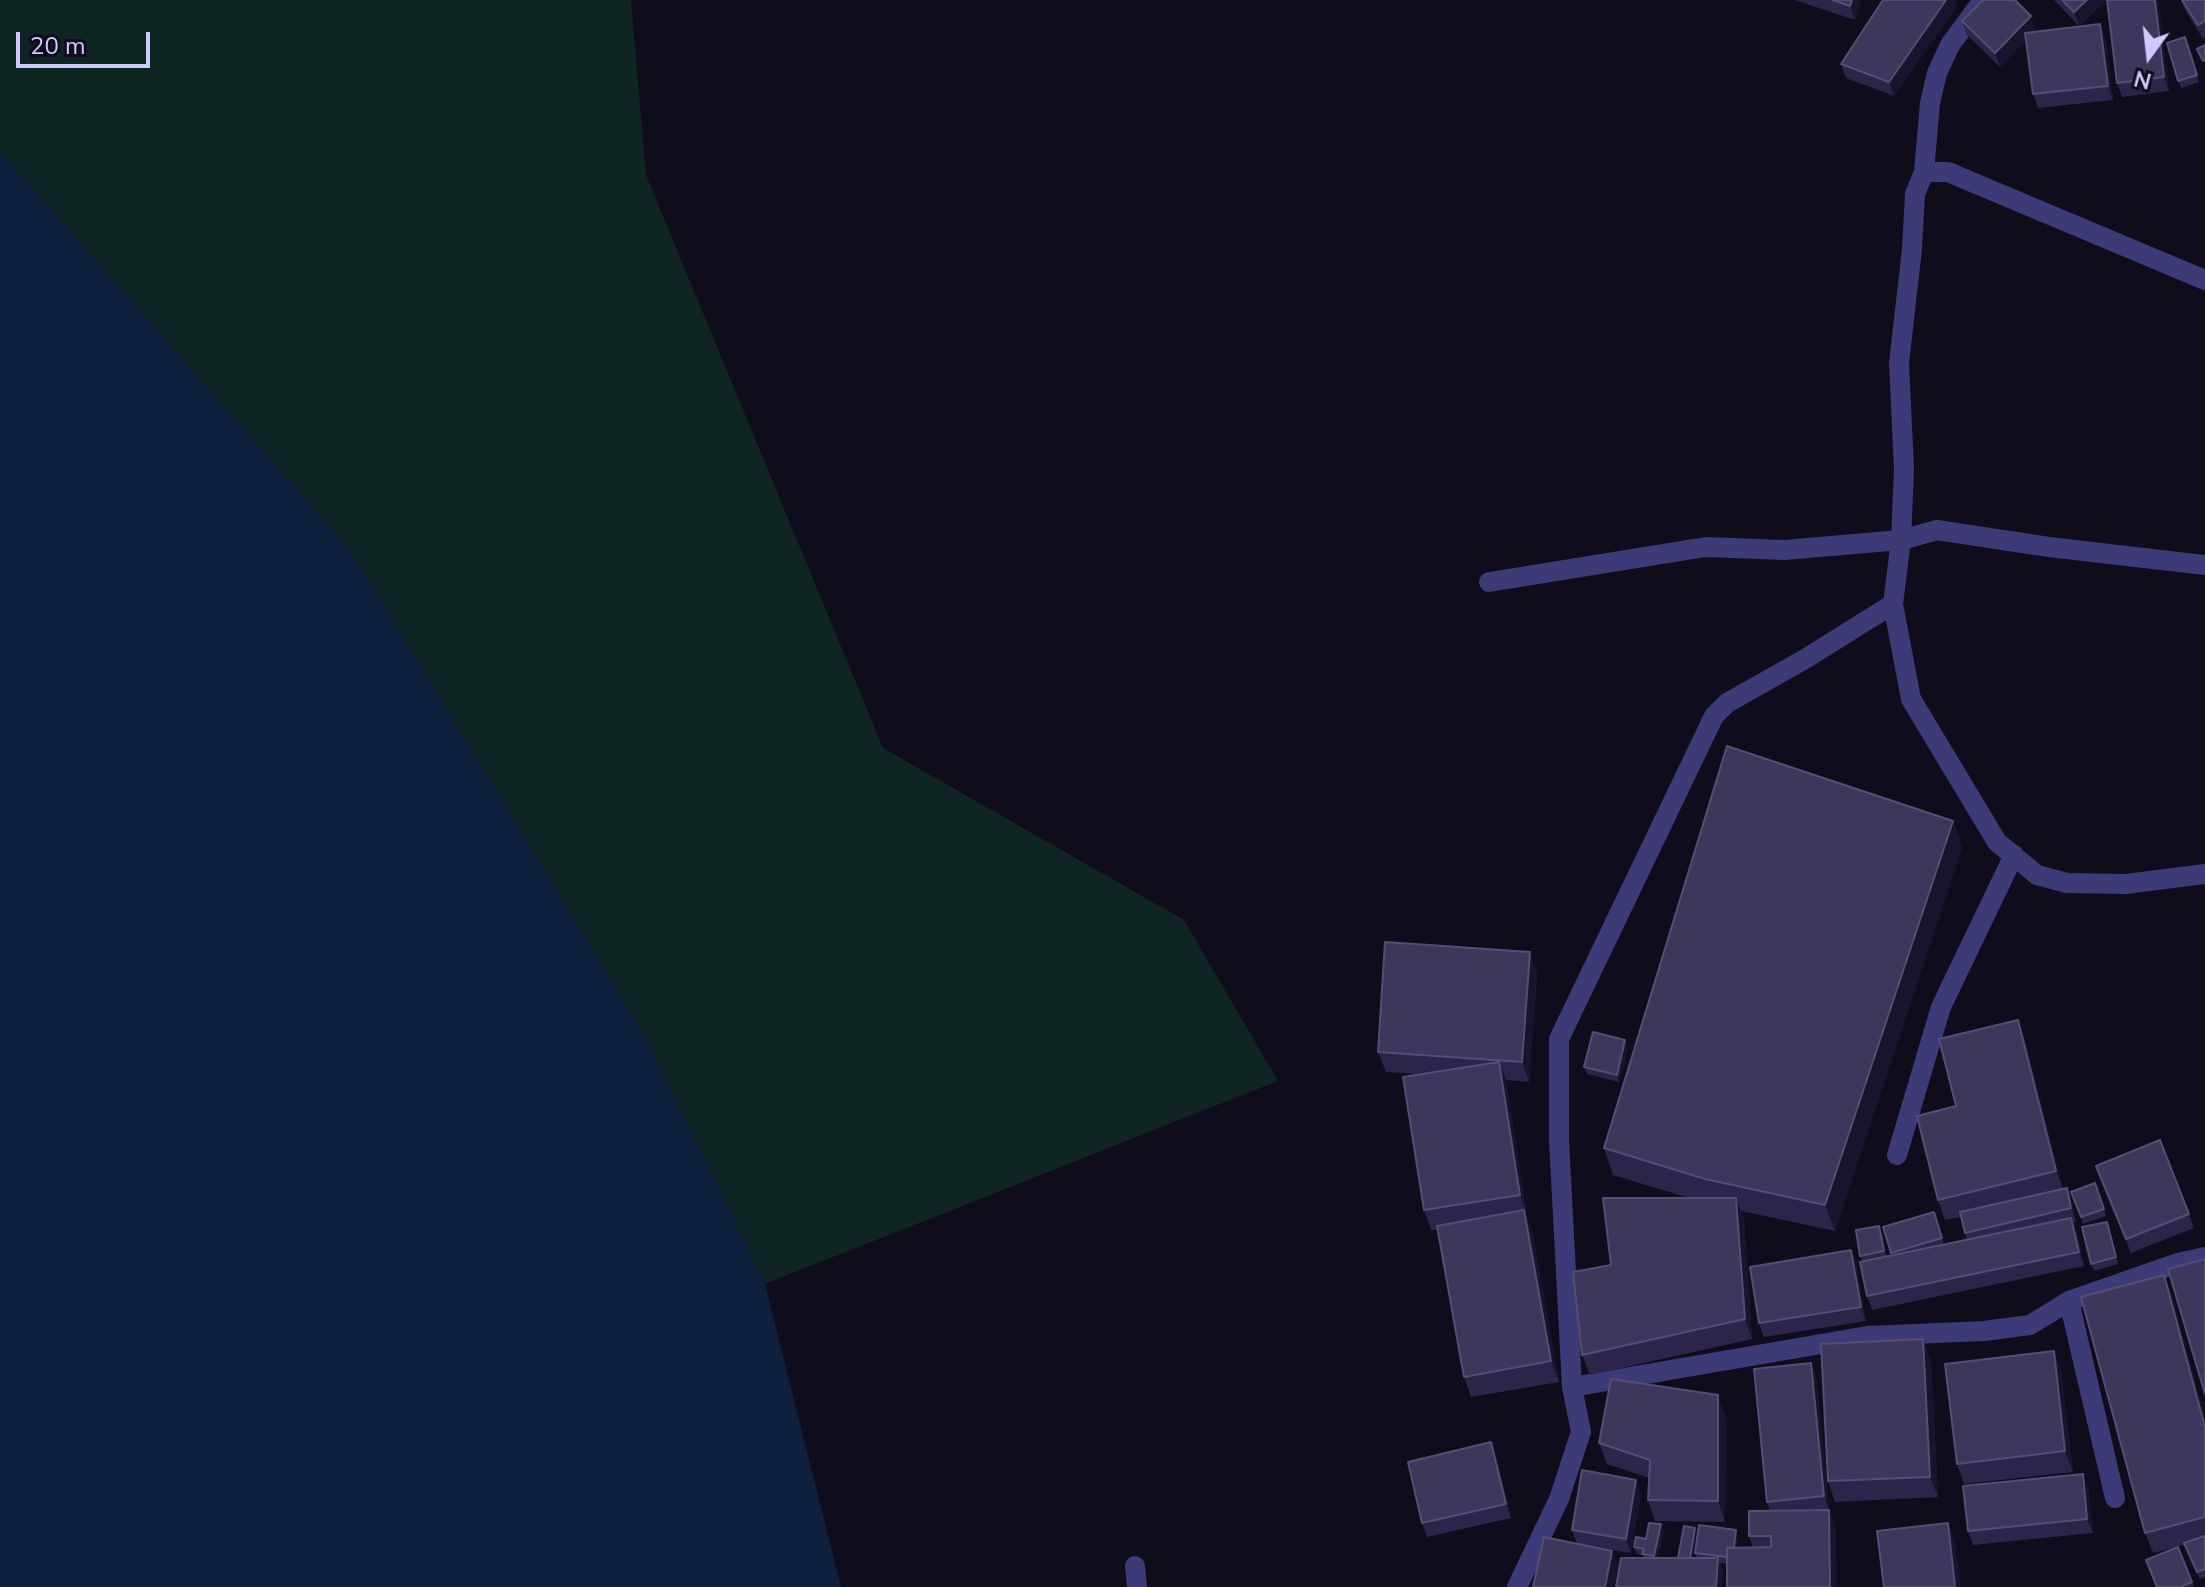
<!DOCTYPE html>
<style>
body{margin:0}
#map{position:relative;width:2205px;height:1587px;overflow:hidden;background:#0f0c1b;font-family:"Nunito Sans",sans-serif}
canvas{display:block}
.north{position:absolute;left:2109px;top:16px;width:80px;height:80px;-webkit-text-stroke:6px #0f0c1b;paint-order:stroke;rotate:195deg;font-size:22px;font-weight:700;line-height:32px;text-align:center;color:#cfc9fc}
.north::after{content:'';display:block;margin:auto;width:28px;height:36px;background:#cfc9fc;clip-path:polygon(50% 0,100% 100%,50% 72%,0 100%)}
.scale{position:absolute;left:16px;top:32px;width:134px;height:36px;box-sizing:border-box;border:4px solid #cfc9fc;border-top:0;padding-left:10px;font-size:24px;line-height:28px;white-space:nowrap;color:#cfc9fc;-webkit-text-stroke:6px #0f0c1b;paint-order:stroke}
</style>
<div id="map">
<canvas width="2205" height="1587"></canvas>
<div class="north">N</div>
<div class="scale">20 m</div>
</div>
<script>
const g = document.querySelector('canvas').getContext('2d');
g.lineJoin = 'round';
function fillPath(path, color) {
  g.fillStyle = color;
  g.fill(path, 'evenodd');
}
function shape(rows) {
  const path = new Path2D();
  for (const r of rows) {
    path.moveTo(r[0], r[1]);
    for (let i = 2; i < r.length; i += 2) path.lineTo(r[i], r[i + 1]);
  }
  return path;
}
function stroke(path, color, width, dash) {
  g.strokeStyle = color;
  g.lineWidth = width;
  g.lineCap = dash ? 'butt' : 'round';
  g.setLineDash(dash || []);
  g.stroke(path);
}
const green = shape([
 [0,0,631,0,646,175,883,748,1184,920,1278,1081,765,1284,645,1037,350,550,0,152]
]);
const water = shape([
 [0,152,350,550,645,1037,765,1284,841,1587,0,1587]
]);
const service = shape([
 [1897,1155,1941,1007,2014,855],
 [1135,1566,1137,1587]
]);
const minor = shape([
 [1983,0,1950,45,1937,73,1930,103,1924,172,1915,194,1912,249,1899,363,1904,469,1901,540,1893,604,1911,699,1997,842,2037,875,2067,883,2126,884,2205,874],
 [1924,172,1948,172,2205,280],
 [1489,582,1706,547,1784,550,1901,540,1937,530,2049,547,2205,565],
 [2069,1301,2115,1498],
 [1572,1387,1867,1336,1984,1331,2030,1325,2069,1301,2178,1263,2205,1257],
 [1517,1587,1559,1499,1581,1432,1572,1387,1559,1140,1559,1039,1714,716,1727,703,1805,659,1893,604]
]);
const wall = shape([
 [1795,0,1861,0,1855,20],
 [2054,0,2106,0,2079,26],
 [2158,0,2169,91,2122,97,2117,83],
 [2181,0,2205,0,2205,38,2203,39,2184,8],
 [1957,6,1894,96,1846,78,1841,64],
 [1962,21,2036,30,2034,32,2100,24,2105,38,2113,100,2038,108,2033,94,2026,40,2000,67,1967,35],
 [2185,37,2199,82,2181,88,2167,43],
 [1953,821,1962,847,1835,1231,1741,1211,1744,1218,1752,1339,1590,1375,1582,1355,1611,1265,1689,1198,1613,1175,1604,1148],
 [1537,972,1529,1082,1506,1080,1526,1216,1532,1230,1559,1382,1471,1397,1464,1377,1437,1230,1431,1230,1424,1210,1418,1074,1386,1072,1378,1052],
 [2025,1040,2063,1189,2067,1188,2072,1202,2076,1222,2073,1223,2077,1232,2084,1266,1872,1310,1867,1296,1862,1261,1860,1256,1882,1233,1886,1256,1892,1255,1883,1227,1934,1212,1944,1245,1967,1240,1961,1217,1945,1220,1938,1200,1956,1106],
 [1628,1048,1619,1082,1587,1074,1584,1067],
 [2101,1180,2189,1214,2194,1228,2131,1253],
 [2095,1183,2106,1216,2083,1224,2071,1192],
 [2107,1222,2118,1264,2094,1271,2091,1264],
 [1851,1250,1856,1264,1866,1321,1764,1337,1759,1323],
 [2164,1275,2172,1296,2205,1420,2205,1577,2200,1579,2184,1545,2153,1553,2145,1533],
 [2054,1351,2061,1371,2073,1472,1964,1484,1957,1464],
 [1931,1360,1938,1497,1835,1502,1828,1481],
 [1811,1363,1816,1377,1829,1510,1836,1531,1727,1564,1720,1563,1723,1572,1644,1558,1643,1555,1637,1554,1634,1547,1646,1539,1664,1531,1658,1558,1678,1558,1697,1535,1693,1558,1697,1558,1695,1553,1736,1530,1738,1538,1737,1547,1753,1547,1749,1536,1770,1511,1767,1502],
 [1726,1416,1725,1522,1655,1521,1648,1500,1649,1478,1607,1464,1599,1443],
 [1496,1456,1511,1518,1427,1537,1422,1523],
 [2088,1488,2093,1533,1973,1545,1968,1531],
 [1641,1494,1631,1553,1584,1546,1618,1565,1613,1587,1533,1587,1577,1544,1572,1530],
 [2178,1547,2194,1587,2157,1587]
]);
const shadedWall = shape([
 [1852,0,1861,0,1855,20,1850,6],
 [1946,0,1955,0,1957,6,1894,96,1889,82],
 [2087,0,2106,0,2079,26,2074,12],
 [2155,0,2158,0,2169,91,2164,77],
 [2031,16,2036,30,2000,67,1995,53],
 [2100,24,2105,38,2113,100,2108,86],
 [1953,821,1962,847,1835,1231,1825,1205],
 [1530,952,1537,972,1529,1082,1522,1062],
 [2018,1020,2025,1040,2064,1191,2056,1171],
 [1625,1040,1628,1048,1619,1082,1617,1075],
 [1499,1062,1507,1082,1527,1215,1520,1195],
 [2067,1188,2072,1202,2076,1222,2071,1208],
 [1736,1198,1744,1218,1752,1339,1745,1319],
 [1524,1210,1532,1230,1559,1382,1551,1361],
 [2071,1218,2077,1232,2084,1266,2079,1252],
 [1851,1250,1856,1264,1866,1321,1861,1307],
 [2164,1275,2172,1296,2205,1420,2205,1427],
 [1923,1339,1931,1360,1938,1497,1930,1477],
 [2054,1351,2061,1371,2073,1472,2065,1451],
 [1811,1363,1816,1377,1829,1510,1824,1496],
 [1718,1395,1726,1416,1725,1522,1718,1501],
 [1491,1442,1496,1456,1511,1518,1506,1504],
 [2083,1474,2088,1488,2093,1533,2087,1519],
 [1636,1480,1641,1494,1631,1553,1626,1539],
 [1829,1510,1836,1531,1837,1587,1830,1587],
 [1948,1523,1955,1543,1961,1587,1955,1587],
 [1661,1524,1664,1531,1657,1563,1654,1556],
 [1695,1528,1697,1535,1692,1567,1689,1560],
 [1736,1530,1738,1538,1735,1565,1732,1558],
 [1612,1551,1618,1565,1613,1587,1605,1587],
 [1718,1558,1723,1572,1722,1587,1716,1587]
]);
const building = shape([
 [1832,0,1852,0,1850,6,1832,0],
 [1883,0,1946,0,1889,82,1841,64,1883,0],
 [1983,0,2015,0,2031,16,1995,53,1962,21,1983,0],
 [2062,0,2087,0,2074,12,2062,0],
 [2107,0,2155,0,2164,77,2117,83,2107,0],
 [2182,0,2205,0,2205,21,2198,25,2182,0],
 [2100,24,2108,86,2033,94,2025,33,2100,24],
 [2185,37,2197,75,2178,81,2167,43,2185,37],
 [2205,45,2205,60,2203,61,2197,49,2205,45],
 [1727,746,1953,821,1825,1205,1705,1179,1604,1148,1727,746],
 [1385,942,1530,952,1522,1062,1378,1052,1385,942],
 [2018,1020,2056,1171,1938,1200,1917,1116,1956,1106,1939,1039,2018,1020],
 [1593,1032,1625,1040,1617,1075,1584,1067,1593,1032],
 [1499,1062,1520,1195,1424,1210,1403,1077,1499,1062],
 [2160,1140,2189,1214,2126,1239,2096,1166,2160,1140],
 [2095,1183,2104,1209,2081,1217,2071,1192,2095,1183],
 [2067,1188,2071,1208,1965,1233,1960,1212,2067,1188],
 [1603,1198,1736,1198,1745,1319,1582,1355,1573,1272,1611,1265,1603,1198],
 [1524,1210,1551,1361,1464,1377,1437,1226,1524,1210],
 [1934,1212,1942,1238,1891,1253,1883,1227,1934,1212],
 [2071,1218,2079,1252,1867,1296,1860,1262,2071,1218],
 [2107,1222,2116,1257,2091,1264,2082,1227,2107,1222],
 [1879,1226,1884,1251,1860,1256,1856,1230,1879,1226],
 [1851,1250,1861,1307,1759,1323,1750,1267,1851,1250],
 [2205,1259,2205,1394,2168,1269,2205,1259],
 [2164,1275,2205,1427,2205,1517,2145,1533,2081,1297,2164,1275],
 [1923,1339,1930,1477,1828,1481,1821,1344,1923,1339],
 [2054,1351,2065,1451,1957,1464,1945,1364,2054,1351],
 [1811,1363,1824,1496,1767,1502,1754,1369,1811,1363],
 [1611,1379,1718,1395,1718,1501,1648,1500,1650,1460,1599,1443,1611,1379],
 [1491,1442,1506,1504,1422,1523,1408,1462,1491,1442],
 [1582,1470,1636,1480,1626,1539,1572,1530,1582,1470],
 [2083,1474,2087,1519,1968,1531,1963,1486,2083,1474],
 [1829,1510,1830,1587,1727,1587,1727,1548,1771,1547,1771,1536,1749,1536,1749,1511,1829,1510],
 [1649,1523,1661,1524,1654,1556,1642,1554,1644,1549,1634,1547,1636,1537,1646,1539,1649,1523],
 [1948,1523,1955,1587,1884,1587,1877,1531,1948,1523],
 [1699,1525,1736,1530,1734,1547,1727,1548,1727,1557,1695,1553,1699,1525],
 [1684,1526,1695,1528,1690,1558,1678,1558,1684,1526],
 [2205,1536,2205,1569,2197,1572,2184,1543,2205,1536],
 [1544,1537,1612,1551,1605,1587,1533,1587,1544,1537],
 [2178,1547,2192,1582,2180,1587,2157,1587,2146,1560,2178,1547],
 [1621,1558,1718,1558,1716,1587,1616,1587,1621,1558]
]);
fillPath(green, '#0f2524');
fillPath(water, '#0e203d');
stroke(service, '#3c3a77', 20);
stroke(minor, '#3c3a77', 20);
fillPath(wall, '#2c2549');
fillPath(shadedWall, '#19142e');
fillPath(building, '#3e375c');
stroke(building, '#544e75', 2);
</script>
